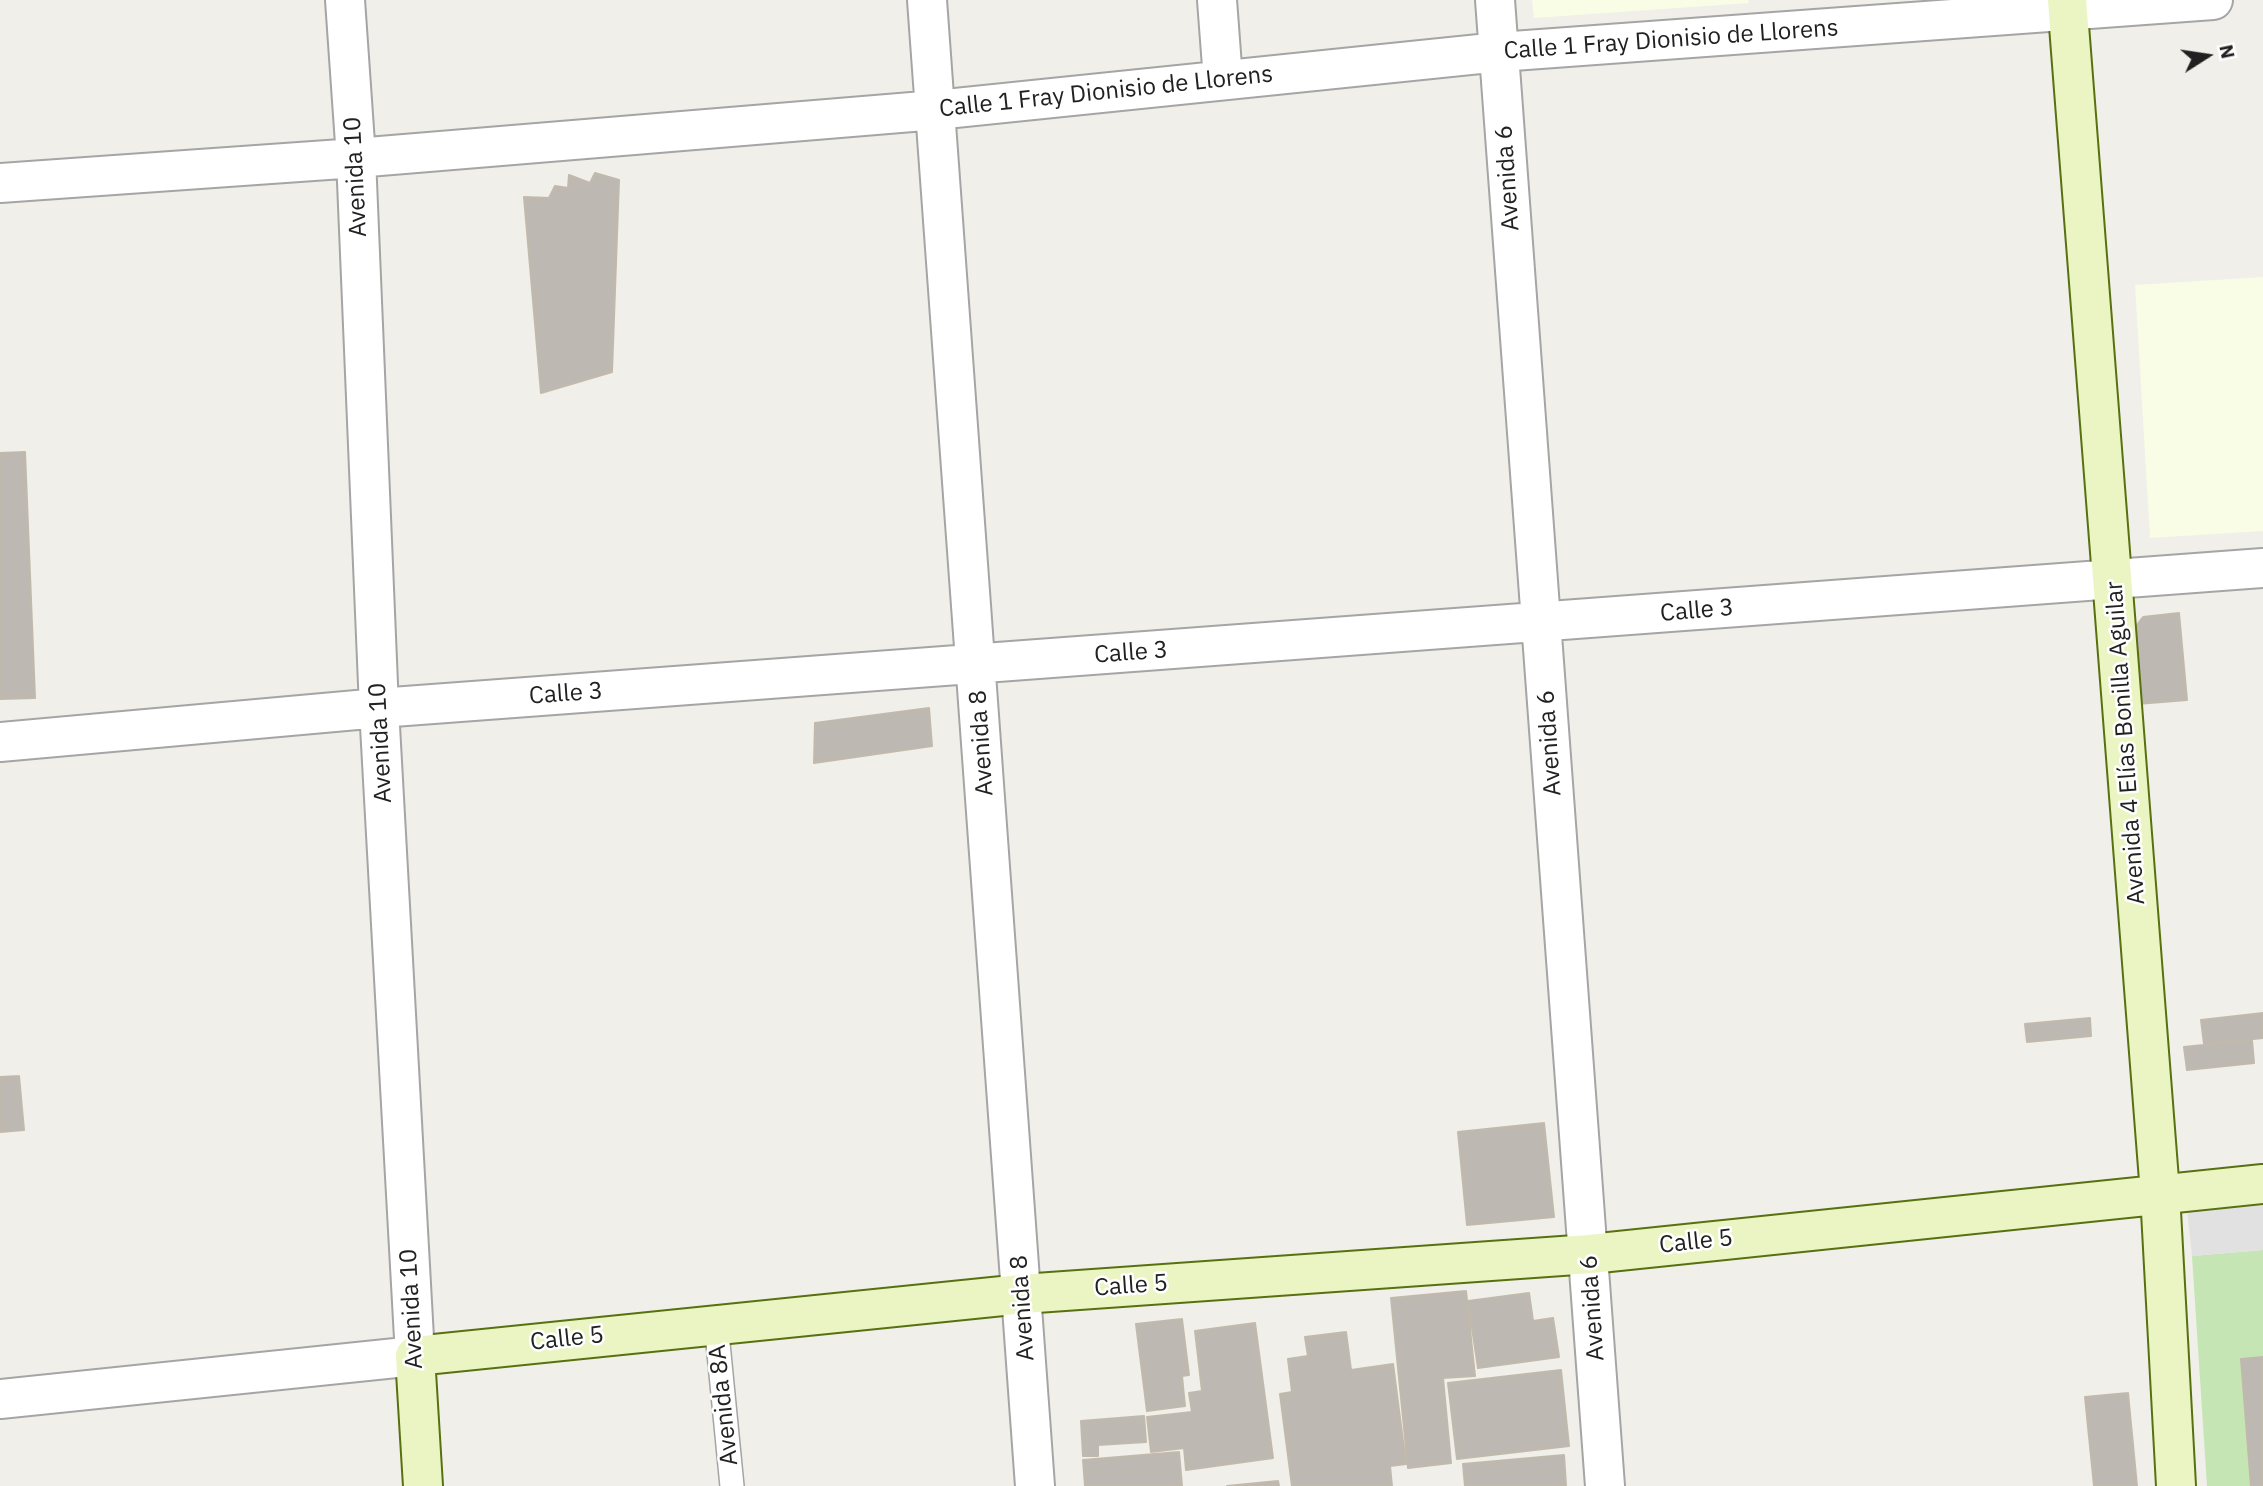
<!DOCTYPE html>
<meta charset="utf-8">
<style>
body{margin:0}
#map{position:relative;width:2263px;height:1486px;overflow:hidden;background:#f1efe9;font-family:"IBM Plex Sans",sans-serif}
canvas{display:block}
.north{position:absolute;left:2172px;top:21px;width:70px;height:70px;-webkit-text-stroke:5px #fff;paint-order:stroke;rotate:78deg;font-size:19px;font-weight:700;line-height:28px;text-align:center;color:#212121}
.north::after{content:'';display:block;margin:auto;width:24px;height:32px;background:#212121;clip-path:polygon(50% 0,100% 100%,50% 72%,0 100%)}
</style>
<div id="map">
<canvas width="2263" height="1486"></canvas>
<div class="north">N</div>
</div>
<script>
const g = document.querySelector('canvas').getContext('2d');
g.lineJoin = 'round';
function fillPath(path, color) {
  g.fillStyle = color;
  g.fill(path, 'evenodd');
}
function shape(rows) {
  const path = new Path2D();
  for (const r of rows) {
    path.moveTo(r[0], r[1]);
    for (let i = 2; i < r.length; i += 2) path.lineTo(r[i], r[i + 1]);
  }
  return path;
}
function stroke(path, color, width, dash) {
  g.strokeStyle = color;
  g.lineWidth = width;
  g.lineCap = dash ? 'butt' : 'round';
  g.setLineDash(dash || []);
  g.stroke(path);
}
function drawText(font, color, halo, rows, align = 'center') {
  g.font = font + ' "IBM Plex Sans",sans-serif';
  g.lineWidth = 5;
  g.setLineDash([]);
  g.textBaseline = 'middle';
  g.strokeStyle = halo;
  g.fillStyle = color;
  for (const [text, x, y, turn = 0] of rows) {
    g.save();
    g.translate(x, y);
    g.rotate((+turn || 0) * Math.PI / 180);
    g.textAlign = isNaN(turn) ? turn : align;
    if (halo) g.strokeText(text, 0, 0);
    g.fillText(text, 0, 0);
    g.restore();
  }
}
const education = shape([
 [1532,0,1748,0,1749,3,1534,18],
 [2263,277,2263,531,2150,538,2135,285]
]);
const grass = shape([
 [2263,1250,2263,1357,2241,1359,2251,1486,2207,1486,2192,1256]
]);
const parking = shape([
 [2263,1203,2263,1250,2192,1256,2187,1210]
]);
const building = shape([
 [595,173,619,180,612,372,541,393,524,197,549,198,555,186,568,188,569,175,590,183,595,173],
 [25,452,35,698,0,699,0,453,25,452],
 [2179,613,2187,700,2137,704,2130,634,2143,617,2179,613],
 [929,708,932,746,814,763,815,723,929,708],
 [2263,1013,2263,1038,2204,1044,2201,1020,2263,1013],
 [2090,1018,2091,1036,2027,1042,2025,1024,2090,1018],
 [2252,1040,2254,1063,2187,1070,2184,1047,2252,1040],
 [19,1076,24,1130,0,1132,0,1077,19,1076],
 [1544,1123,1554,1217,1467,1225,1458,1132,1544,1123],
 [1466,1291,1475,1376,1443,1378,1451,1463,1408,1468,1391,1298,1466,1291],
 [1529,1293,1533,1321,1553,1318,1559,1357,1478,1368,1468,1301,1529,1293],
 [1182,1319,1189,1375,1182,1376,1185,1406,1147,1411,1136,1324,1182,1319],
 [1255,1323,1273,1458,1186,1470,1184,1448,1151,1452,1147,1417,1192,1412,1189,1393,1202,1391,1195,1331,1255,1323],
 [1346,1332,1351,1370,1393,1364,1406,1464,1390,1466,1392,1486,1292,1486,1280,1394,1292,1392,1288,1359,1308,1356,1305,1337,1346,1332],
 [2263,1357,2263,1486,2251,1486,2241,1359,2263,1357],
 [1561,1370,1569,1446,1457,1459,1448,1383,1561,1370],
 [2128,1393,2137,1486,2094,1486,2085,1397,2128,1393],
 [1144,1416,1146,1442,1098,1445,1098,1456,1083,1456,1081,1421,1144,1416],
 [1179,1452,1182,1486,1085,1486,1083,1460,1179,1452],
 [1564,1455,1566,1486,1465,1486,1463,1464,1564,1455],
 [1278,1481,1279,1486,1227,1486,1278,1481]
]);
const lane = shape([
 [716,1323,732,1486]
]);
const street = shape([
 [927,0,1035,1486],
 [1217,0,1223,80],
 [1495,0,1605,1486],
 [0,183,356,158,936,110,1499,52,2213,0],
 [0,742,379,708,2263,568],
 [0,1399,415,1356,379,708,356,158,345,0]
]);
const secondary = shape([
 [2067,0,2160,1193,2176,1486],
 [423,1486,415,1356,1022,1294,1590,1254,2263,1184]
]);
const streetNames = [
 ["Calle 1 Fray Dionisio de Llorens",1671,40,-4],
 ["Calle 1 Fray Dionisio de Llorens",1106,92,-6],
 ["Avenida 10",356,177,-93],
 ["Avenida 6",1508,178,-94],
 ["Calle 3",1697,611,-5],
 ["Calle 3",1131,653,-4],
 ["Calle 3",566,694,-4],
 ["Avenida 10",381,743,-93],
 ["Avenida 8",982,743,-94],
 ["Avenida 6",1550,743,-94],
 ["Avenida 4 Elías Bonilla Aguilar",2126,743,-94],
 ["Calle 5",1696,1242,-6],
 ["Calle 5",1131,1286,-4],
 ["Avenida 8",1023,1308,-94],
 ["Avenida 6",1593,1308,-94],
 ["Avenida 10",412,1309,-93],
 ["Calle 5",567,1339,-6],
 ["Avenida 8A",724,1405,-96]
];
fillPath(education, '#f9fde6');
fillPath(grass, '#c5e5b4');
fillPath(parking, '#e1e1e1');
fillPath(building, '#beb8b2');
stroke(building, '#c1b9ac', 2);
stroke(lane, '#a5a5a5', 26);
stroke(street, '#a5a5a5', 42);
stroke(secondary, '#587110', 42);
stroke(lane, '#fff', 23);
stroke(street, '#fff', 38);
stroke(secondary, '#ebf5c3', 38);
drawText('24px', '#212121', '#fff', streetNames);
</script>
